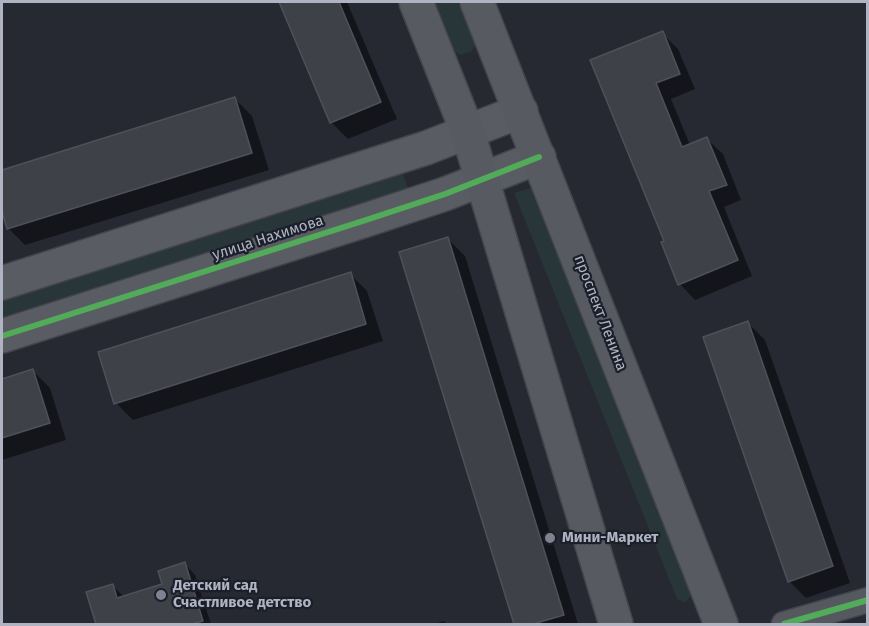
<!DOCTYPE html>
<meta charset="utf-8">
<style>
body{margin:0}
#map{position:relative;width:869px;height:626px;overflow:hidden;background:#262931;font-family:"Fira Sans",sans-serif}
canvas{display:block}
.frame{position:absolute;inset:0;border:3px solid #b0b4c2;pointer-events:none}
</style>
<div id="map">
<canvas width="869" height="626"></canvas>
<div class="frame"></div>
</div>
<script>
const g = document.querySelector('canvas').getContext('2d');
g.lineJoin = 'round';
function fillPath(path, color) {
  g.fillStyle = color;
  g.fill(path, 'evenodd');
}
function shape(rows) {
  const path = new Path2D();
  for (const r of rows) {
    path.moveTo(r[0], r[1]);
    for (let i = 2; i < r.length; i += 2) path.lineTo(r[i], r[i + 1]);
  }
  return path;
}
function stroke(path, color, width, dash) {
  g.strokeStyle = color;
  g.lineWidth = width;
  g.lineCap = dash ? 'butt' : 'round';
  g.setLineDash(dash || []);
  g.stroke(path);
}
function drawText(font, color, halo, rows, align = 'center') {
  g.font = font + ' "Fira Sans",sans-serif';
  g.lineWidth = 4.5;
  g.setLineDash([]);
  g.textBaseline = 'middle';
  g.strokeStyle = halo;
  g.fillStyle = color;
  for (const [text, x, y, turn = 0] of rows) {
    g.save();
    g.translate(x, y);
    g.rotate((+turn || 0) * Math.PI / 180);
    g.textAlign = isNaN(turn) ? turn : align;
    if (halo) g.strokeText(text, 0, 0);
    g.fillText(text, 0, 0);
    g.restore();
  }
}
const green = shape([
 [432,2,458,2,473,38,475,45,471,52,460,55,451,49],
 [396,155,414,205,2,333,2,282],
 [534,187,692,594,685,603,677,599,514,193]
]);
const shadow = shape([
 [280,2,347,2,397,119,348,139,331,122],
 [662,33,678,49,695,89,671,99,690,145,707,139,723,154,741,200,724,207,752,276,695,300,680,284,666,242,592,61],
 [235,99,252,116,269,170,25,245,8,228,2,206,2,171],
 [448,239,465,256,578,624,515,624,401,253],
 [350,274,367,291,383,341,133,420,116,403],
 [748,323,765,340,850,583,806,598,789,581],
 [33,371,50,388,66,440,2,460,2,381],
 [185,564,195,575,211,624,98,624,88,593,113,586,123,596,164,585],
 [444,621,447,624,434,624]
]);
const building = shape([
 [279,2,339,2,381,102,330,123,279,2],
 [663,31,680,74,656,83,682,147,707,137,727,185,709,191,738,260,678,285,661,242,664,241,590,60,663,31],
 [235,97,252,153,7,229,2,211,2,170,235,97],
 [448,237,564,615,533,624,514,624,399,252,448,237],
 [351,272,366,324,114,404,98,352,351,272],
 [748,321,833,566,788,582,703,337,748,321],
 [33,369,50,423,2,438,2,379,33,369],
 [185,562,203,621,192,624,96,624,86,592,113,584,117,598,162,584,158,571,185,562]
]);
const street = shape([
 [784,624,868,600]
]);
const secondary = shape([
 [2,283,426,148,521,111],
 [2,336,366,220,445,194,539,157]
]);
const primary = shape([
 [416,2,468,133,616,624],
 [477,2,721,624]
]);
const cycleway = shape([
 [2,336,366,220,445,194,539,157],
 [784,624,868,600]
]);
const markers = [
 [550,538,6,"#80838f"],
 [161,595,6,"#80838f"]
];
const streetNames = [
 ["улица Нахимова",268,238,-18],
 ["проспект Ленина",600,313,69]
];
const poiNames = [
 ["Мини-Маркет",562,538],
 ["Детский сад",173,586],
 ["Счастливое детство",173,603]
];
fillPath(green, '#283539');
fillPath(shadow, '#0007');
fillPath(building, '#3f4148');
stroke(building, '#4e5159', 1.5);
stroke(street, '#42444a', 27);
stroke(secondary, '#42444a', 36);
stroke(primary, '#44464e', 36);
stroke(street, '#56585f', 24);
stroke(secondary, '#5a5c64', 33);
stroke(primary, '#585a61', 33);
stroke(cycleway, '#51ab58', 6);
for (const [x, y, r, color] of markers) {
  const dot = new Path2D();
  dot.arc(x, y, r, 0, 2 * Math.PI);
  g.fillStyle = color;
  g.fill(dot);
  stroke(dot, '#1b1f2a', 2);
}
drawText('15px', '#b0b4c2', '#1b1f2a', streetNames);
drawText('bold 15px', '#b0b4c2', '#1b1f2a', poiNames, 'left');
</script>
